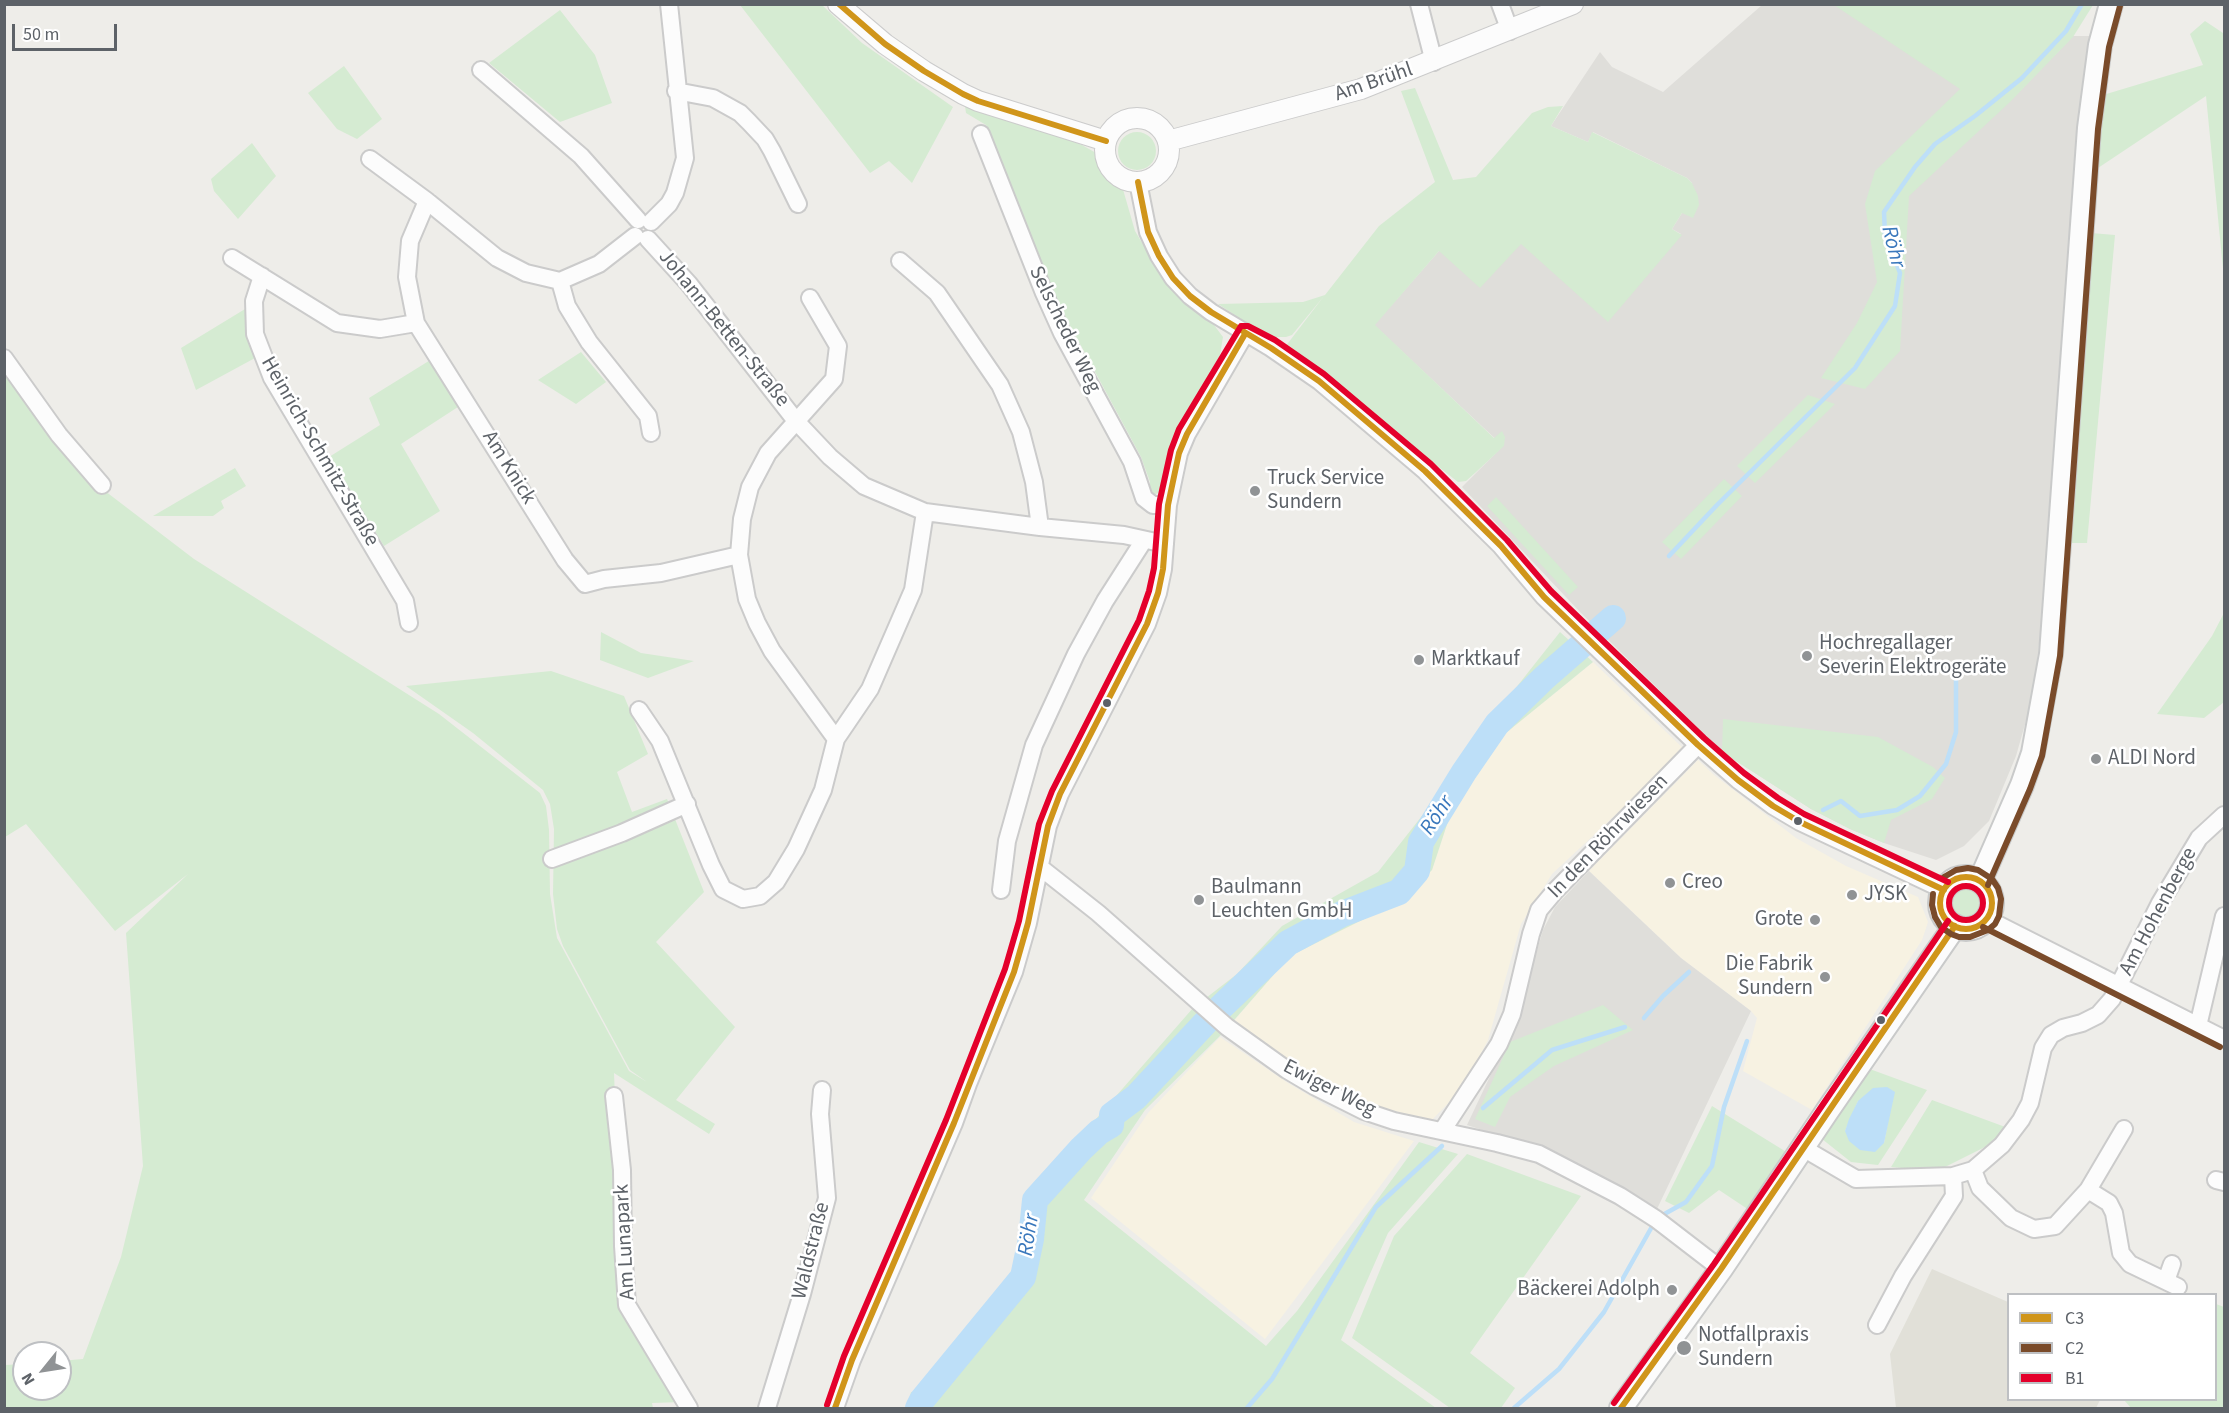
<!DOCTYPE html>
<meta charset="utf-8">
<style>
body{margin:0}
#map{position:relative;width:2229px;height:1413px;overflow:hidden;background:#eeede9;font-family:"Source Sans 3",sans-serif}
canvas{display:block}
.frame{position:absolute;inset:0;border:6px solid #5d6268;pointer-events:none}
.legend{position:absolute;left:2007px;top:1293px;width:210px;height:108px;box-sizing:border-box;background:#fff;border:2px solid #bec0c3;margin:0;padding:8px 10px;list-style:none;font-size:18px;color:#5d6268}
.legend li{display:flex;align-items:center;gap:12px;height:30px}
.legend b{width:30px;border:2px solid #bec0c3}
.north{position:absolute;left:12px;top:1341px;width:60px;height:60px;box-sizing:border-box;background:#fff;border:2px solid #bec0c3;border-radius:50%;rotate:240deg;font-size:16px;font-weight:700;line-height:24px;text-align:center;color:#5d6268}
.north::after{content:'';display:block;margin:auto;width:21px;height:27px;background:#909395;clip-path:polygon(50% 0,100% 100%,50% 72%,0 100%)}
.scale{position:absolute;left:12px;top:24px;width:105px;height:27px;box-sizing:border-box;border:3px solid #5d6268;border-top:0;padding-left:8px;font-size:18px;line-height:21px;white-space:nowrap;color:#5d6268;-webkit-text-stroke:4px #fff;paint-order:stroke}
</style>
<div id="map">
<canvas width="2229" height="1413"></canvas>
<div class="frame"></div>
<ul class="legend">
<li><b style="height:8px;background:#d0951a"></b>C3</li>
<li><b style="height:8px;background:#7a4b2a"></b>C2</li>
<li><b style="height:8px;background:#e4002b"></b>B1</li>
</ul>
<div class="north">N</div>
<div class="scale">50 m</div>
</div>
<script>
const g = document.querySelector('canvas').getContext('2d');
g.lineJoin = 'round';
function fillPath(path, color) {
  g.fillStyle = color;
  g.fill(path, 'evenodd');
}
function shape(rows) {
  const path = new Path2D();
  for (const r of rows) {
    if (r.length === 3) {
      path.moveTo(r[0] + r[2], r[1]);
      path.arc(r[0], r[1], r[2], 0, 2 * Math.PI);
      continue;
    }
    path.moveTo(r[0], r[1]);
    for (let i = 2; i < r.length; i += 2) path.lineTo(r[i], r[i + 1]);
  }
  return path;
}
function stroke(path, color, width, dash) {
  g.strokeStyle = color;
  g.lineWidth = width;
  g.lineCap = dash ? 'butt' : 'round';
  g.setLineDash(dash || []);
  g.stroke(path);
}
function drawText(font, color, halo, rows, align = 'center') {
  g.font = font + ' "Source Sans 3",sans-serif';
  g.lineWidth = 5;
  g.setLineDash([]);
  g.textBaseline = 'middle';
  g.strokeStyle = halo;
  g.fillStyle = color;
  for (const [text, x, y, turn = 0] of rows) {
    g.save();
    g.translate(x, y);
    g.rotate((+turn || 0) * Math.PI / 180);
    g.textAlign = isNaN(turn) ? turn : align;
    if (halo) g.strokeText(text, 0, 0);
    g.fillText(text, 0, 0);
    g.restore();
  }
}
const commercial = shape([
 [1593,662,1685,750,1552,874,1521,924,1488,1040,1463,1088,1427,1125,1360,1106,1291,1065,1232,1023,1290,956,1404,899,1432,870,1460,785,1501,737],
 [1698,760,1714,775,1796,838,1846,866,1918,897,1928,922,1922,940,1812,1110,1743,1071,1757,1018,1751,1011,1681,958,1589,871],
 [1220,1037,1288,1083,1354,1122,1414,1141,1265,1339,1091,1198,1148,1113]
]);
const industrial = shape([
 [1762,5,1852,5,2013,98,2073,36,2093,36,2048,567,2033,696,2016,756,1989,821,1964,846,1936,860,1884,843,1850,829,1811,809,1722,752,1581,613,1462,487,1503,446,1374,325,1439,251,1521,243,1681,234,1672,229,1682,213,1692,183,1687,178,1593,132,1588,142,1551,126,1600,52,1612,67,1663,92],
 [1589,871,1681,958,1751,1011,1657,1209,1552,1153,1467,1125,1517,1019,1543,930,1555,907]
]);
const education = shape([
 [1932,1269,2008,1302,2008,1400,2100,1400,2096,1408,1896,1408,1890,1354]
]);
const green = shape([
 [740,5,822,5,862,43,953,107,912,183,889,161,870,173],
 [1834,5,2093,5,2073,37,2010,102,1909,196,1900,351,1865,389,1821,378,1857,323,1877,282,1865,204,1875,171,1960,89],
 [560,10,595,55,612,103,560,122,489,63],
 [2205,21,2223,33,2224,31,2224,279,2206,96,2095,170,2093,98,2203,65,2190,34],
 [344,66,382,119,357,139,337,129,308,93],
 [1415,88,1453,180,1476,177,1532,113,1548,107,1563,106,1551,126,1588,142,1592,132,1687,178,1692,183,1698,196,1699,205,1693,218,1682,213,1672,229,1682,235,1608,322,1521,244,1480,288,1439,251,1375,325,1494,438,1502,431,1505,437,1504,446,1475,473,1466,481,1458,482,1285,347,1324,296,1292,335,1286,337,1275,337,1262,333,1218,304,1303,302,1325,295,1379,226,1435,182,1401,91],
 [965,106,1039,129,1082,145,1096,153,1108,173,1122,186,1135,231,1160,273,1189,305,1214,325,1223,337,1220,355,1171,446,1162,485,1158,493,1153,495,1149,491,1150,482,1141,457,1060,307,986,125,966,113],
 [1137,151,19],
 [252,143,276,176,238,219,214,191,211,179],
 [2091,233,2115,235,2087,543,2067,543],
 [250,306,249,336,255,358,196,390,181,348],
 [581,352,606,382,576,404,538,380],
 [432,359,461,405,401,444,440,511,384,546,329,457,380,425,369,398],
 [4,363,105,491,194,559,439,714,540,793,546,806,549,830,550,894,557,938,629,1071,647,1082,630,1070,563,946,557,929,553,894,554,829,550,804,543,790,473,733,406,686,551,671,624,696,648,754,617,772,632,812,667,799,704,892,656,942,735,1027,676,1100,715,1124,709,1134,614,1073,623,1303,682,1402,652,1403,653,1408,5,1408,5,1365,24,1364,24,1389,60,1389,60,1361,83,1359,121,1257,143,1166,126,933,188,874,115,931,26,824,5,837],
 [1808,395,1835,404,1755,483,1737,466],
 [235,468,246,486,221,501,224,508,213,516,153,516],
 [1724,479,1742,496,1681,559,1662,542],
 [1496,497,1578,587,1569,595,1487,506],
 [2224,613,2224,702,2204,718,2157,714,2212,636],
 [601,632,641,653,694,661,648,678,600,660],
 [1560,632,1593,662,1501,737,1460,785,1432,870,1404,899,1290,956,1222,1034,1145,1110,1084,1200,1266,1346,1297,1311,1419,1142,1458,1154,1388,1233,1341,1340,1436,1408,907,1408,911,1392,923,1392,1015,1275,1026,1199,1193,1008,1237,974,1282,926,1378,872,1439,794,1458,761],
 [1723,719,1878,737,1933,767,1945,778,1932,799,1891,820,1884,843,1850,829,1811,809,1722,752],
 [1965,904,16],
 [1603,1005,1633,1030,1554,1066,1510,1097,1495,1127,1475,1119,1510,1042],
 [1867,1068,1927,1090,1878,1165,1851,1162,1822,1139],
 [1858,1101,1888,1122,1884,1143,1845,1131],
 [1932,1100,2008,1128,1985,1147,1937,1171,1891,1167],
 [1712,1106,1788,1153,1749,1210,1719,1190,1689,1213,1665,1201],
 [1467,1154,1581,1196,1470,1353,1515,1388,1501,1408,1450,1408,1352,1338,1394,1236],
 [2216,1304,2224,1307,2224,1408,2131,1408,2124,1400,2216,1400]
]);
const water = shape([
 [1887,1087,1895,1092,1884,1143,1875,1152,1860,1150,1849,1141,1845,1131,1849,1119,1858,1101,1873,1088]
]);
const stream = shape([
 [1669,556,1717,505,1855,368,1895,306,1900,273,1885,235,1884,212,1915,167,1935,144,1975,116,2022,78,2066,31,2082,4],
 [1823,810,1841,801,1860,816,1897,810,1920,796,1946,764,1956,732,1956,679],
 [1644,1018,1663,996,1689,972],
 [1483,1108,1552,1050,1625,1027],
 [1659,1217,1686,1202,1712,1166,1724,1107,1747,1041],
 [1247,1408,1272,1379,1376,1207,1442,1146],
 [1514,1408,1559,1369,1604,1312,1654,1223]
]);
const river = shape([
 [1220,1008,1288,943,1342,914,1399,892,1417,871,1421,842,1464,772,1497,724,1544,678,1613,618],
 [918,1408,922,1400,1023,1277,1031,1239,1035,1200,1081,1149,1099,1132,1111,1125,1112,1115,1136,1097,1205,1023]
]);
const minor = shape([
 [1419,4,1434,62],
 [1500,4,1510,31],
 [481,70,581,156,638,220],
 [676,91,713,98,740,113,749,122,765,139,772,151,798,204],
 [981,134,1044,293,1062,333,1132,462,1144,498,1153,505,1168,505],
 [370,159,427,201,497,258,526,273,560,281,599,264,635,236],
 [1138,182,1148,232,1159,256,1173,278,1190,296,1211,312,1271,348,1319,381,1425,471,1501,546,1544,597,1698,745,1738,780,1773,806,1800,822,1944,890],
 [427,201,410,241,407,277,416,323,565,560,585,584,604,579,661,573,739,555],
 [651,222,669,204,675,193,685,158,669,4],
 [648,239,689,284,796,421,830,457,864,486,925,512,1040,527,1124,535,1165,544],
 [232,258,337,323,380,329,416,323],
 [900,261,937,293,1000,385,1021,432,1034,482,1040,527],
 [262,276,254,301,255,334,272,378,405,601,409,623],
 [560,281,567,306,589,342,648,416,651,433],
 [810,298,838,346,834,379,768,453,750,487,742,519,739,555,747,599,757,623,772,651,836,739],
 [4,358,59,435,102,485],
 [639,710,660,741,711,865,723,889,743,899,760,896,776,882,796,849,823,790,836,739,870,689,913,590,925,512],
 [552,859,622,833,687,804],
 [1041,868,1098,913,1227,1027,1287,1070,1314,1086,1364,1111,1394,1121,1497,1143,1539,1154,1620,1196,1656,1219,1721,1269],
 [1001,890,1007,841,1034,745,1076,654,1105,601,1144,540],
 [1987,919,2224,1039],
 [2198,1026,2224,916],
 [614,1096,622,1170,623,1246,627,1305,689,1408],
 [1442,1131,1499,1044,1512,1014,1531,934,1539,910,1555,891,1698,745],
 [1803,1148,1856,1179,1953,1176,1973,1170,2002,1145,2021,1120,2030,1103,2043,1048,2051,1035,2063,1028,2082,1023,2098,1015,2112,999,2160,903,2199,838,2224,815],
 [1973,1170,1980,1188,2011,1218,2034,1229,2055,1226,2088,1190,2124,1129],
 [2216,1180,2224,1182],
 [2088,1190,2109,1203,2114,1213,2121,1253,2130,1264,2178,1287],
 [2166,1281,2172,1264],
 [1877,1325,1903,1276,1954,1196,1953,1176],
 [767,1408,802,1294,827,1198,820,1114,822,1090],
 [835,1408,852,1360,954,1123,968,1084,1014,972,1028,923,1048,826,1060,794,1147,624,1158,593,1163,569,1168,505,1179,453,1187,434,1245,334]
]);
const tertiary = shape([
 [838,4,885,44,924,71,963,94,978,101,1106,141],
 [1137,150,32],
 [1168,141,1361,89,1573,4]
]);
const secondary = shape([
 [1966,903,26],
 [1980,881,2022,785,2033,753,2051,654,2089,128,2100,45,2111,4],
 [1621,1408,1721,1269,1828,1110,1955,926]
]);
const bus1 = shape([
 [839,4,885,44,924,71,963,94,978,101,1106,141],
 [1138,182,1148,232,1159,256,1173,278,1190,296,1211,312,1271,348,1319,381,1425,471,1501,546,1544,597,1698,745,1738,780,1773,806,1800,822,1944,890],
 [1966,903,26],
 [835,1408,852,1360,954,1123,1014,972,1028,923,1048,826,1060,794,1147,624,1158,593,1163,569,1168,505,1179,453,1187,434,1245,334],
 [1621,1408,1721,1269,1955,926]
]);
const bus2 = shape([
 [1988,885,2030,789,2042,756,2060,656,2098,129,2109,47,2120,6],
 [1933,894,1932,905,1935,917,1941,927,1951,934,1959,937,1970,937,1988,930,1995,924,1999,916,2001,899,1998,888,1992,879,1978,870,1968,868,1956,870,1944,877],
 [1983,927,2220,1047]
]);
const bus3 = shape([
 [1966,903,17],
 [1614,1403,1714,1264,1948,921],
 [827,1405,844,1356,946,1120,1005,969,1019,921,1039,824,1052,791,1139,620,1149,591,1154,568,1159,504,1171,450,1179,429,1241,326,1248,326,1275,340,1324,374,1431,464,1507,540,1551,591,1704,738,1744,773,1778,798,1804,814,1948,882]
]);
const markers = [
 [1255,491,6,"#909395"],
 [1807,656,6,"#909395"],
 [1419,660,6,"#909395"],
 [1107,703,5,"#5d6268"],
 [2096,759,6,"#909395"],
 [1798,821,5,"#5d6268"],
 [1670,883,6,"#909395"],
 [1852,895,6,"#909395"],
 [1199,900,6,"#909395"],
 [1815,920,6,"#909395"],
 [1825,977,6,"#909395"],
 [1881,1020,5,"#5d6268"],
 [1672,1290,6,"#909395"],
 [1684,1348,8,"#909395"]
];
const streetNames = [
 ["Am Brühl",1374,83,-19],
 ["Johann-Betten-Straße",723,329,51],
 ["Selscheder Weg",1064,330,64],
 ["Heinrich-Schmitz-Straße",319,452,60],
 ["Am Knick",508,468,58],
 ["In den Röhrwiesen",1609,837,-46],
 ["Am Hohenberge",2159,912,-62],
 ["Ewiger Weg",1329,1089,27],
 ["Am Lunapark",626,1242,-93],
 ["Waldstraße",812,1251,-76]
];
const poiNames = [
 ["Truck Service",1267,479],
 ["Sundern",1267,503],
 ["Hochregallager",1819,644],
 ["Severin Elektrogeräte",1819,668],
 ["Marktkauf",1431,660],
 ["ALDI Nord",2108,759],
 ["Creo",1682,883],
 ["Baulmann",1211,888],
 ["Leuchten GmbH",1211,912],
 ["JYSK",1864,895],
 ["Grote",1803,920,"right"],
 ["Die Fabrik",1813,965,"right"],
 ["Sundern",1813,989,"right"],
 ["Bäckerei Adolph",1660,1290,"right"],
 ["Notfallpraxis",1698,1336],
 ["Sundern",1698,1360]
];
const waterNames = [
 ["Röhr",1892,247,76],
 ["Röhr",1438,816,-57],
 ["Röhr",1030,1235,-81]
];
fillPath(commercial, '#f7f2e2');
fillPath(industrial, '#dfdeda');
fillPath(education, '#e1e0d8');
fillPath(green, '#d5ebd2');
fillPath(water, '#bddff8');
stroke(stream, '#bddff8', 4.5);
stroke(river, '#bddff8', 26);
stroke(minor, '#cbcbcb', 20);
stroke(tertiary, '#cbcbcb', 22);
stroke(secondary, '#c9caca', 26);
stroke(minor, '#fcfcfc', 16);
stroke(tertiary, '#fcfcfc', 20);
stroke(secondary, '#fcfcfc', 22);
stroke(bus1, '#d0951a', 6);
stroke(bus2, '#7a4b2a', 6);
stroke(bus3, '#e4002b', 6);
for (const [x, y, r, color] of markers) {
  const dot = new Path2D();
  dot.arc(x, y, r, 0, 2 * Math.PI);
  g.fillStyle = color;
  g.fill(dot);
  stroke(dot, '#fff', 2);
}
drawText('21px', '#5d6268', '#fff', streetNames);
drawText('21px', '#5d6268', '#fff', poiNames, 'left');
drawText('italic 22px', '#3a78bc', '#fff', waterNames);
</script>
